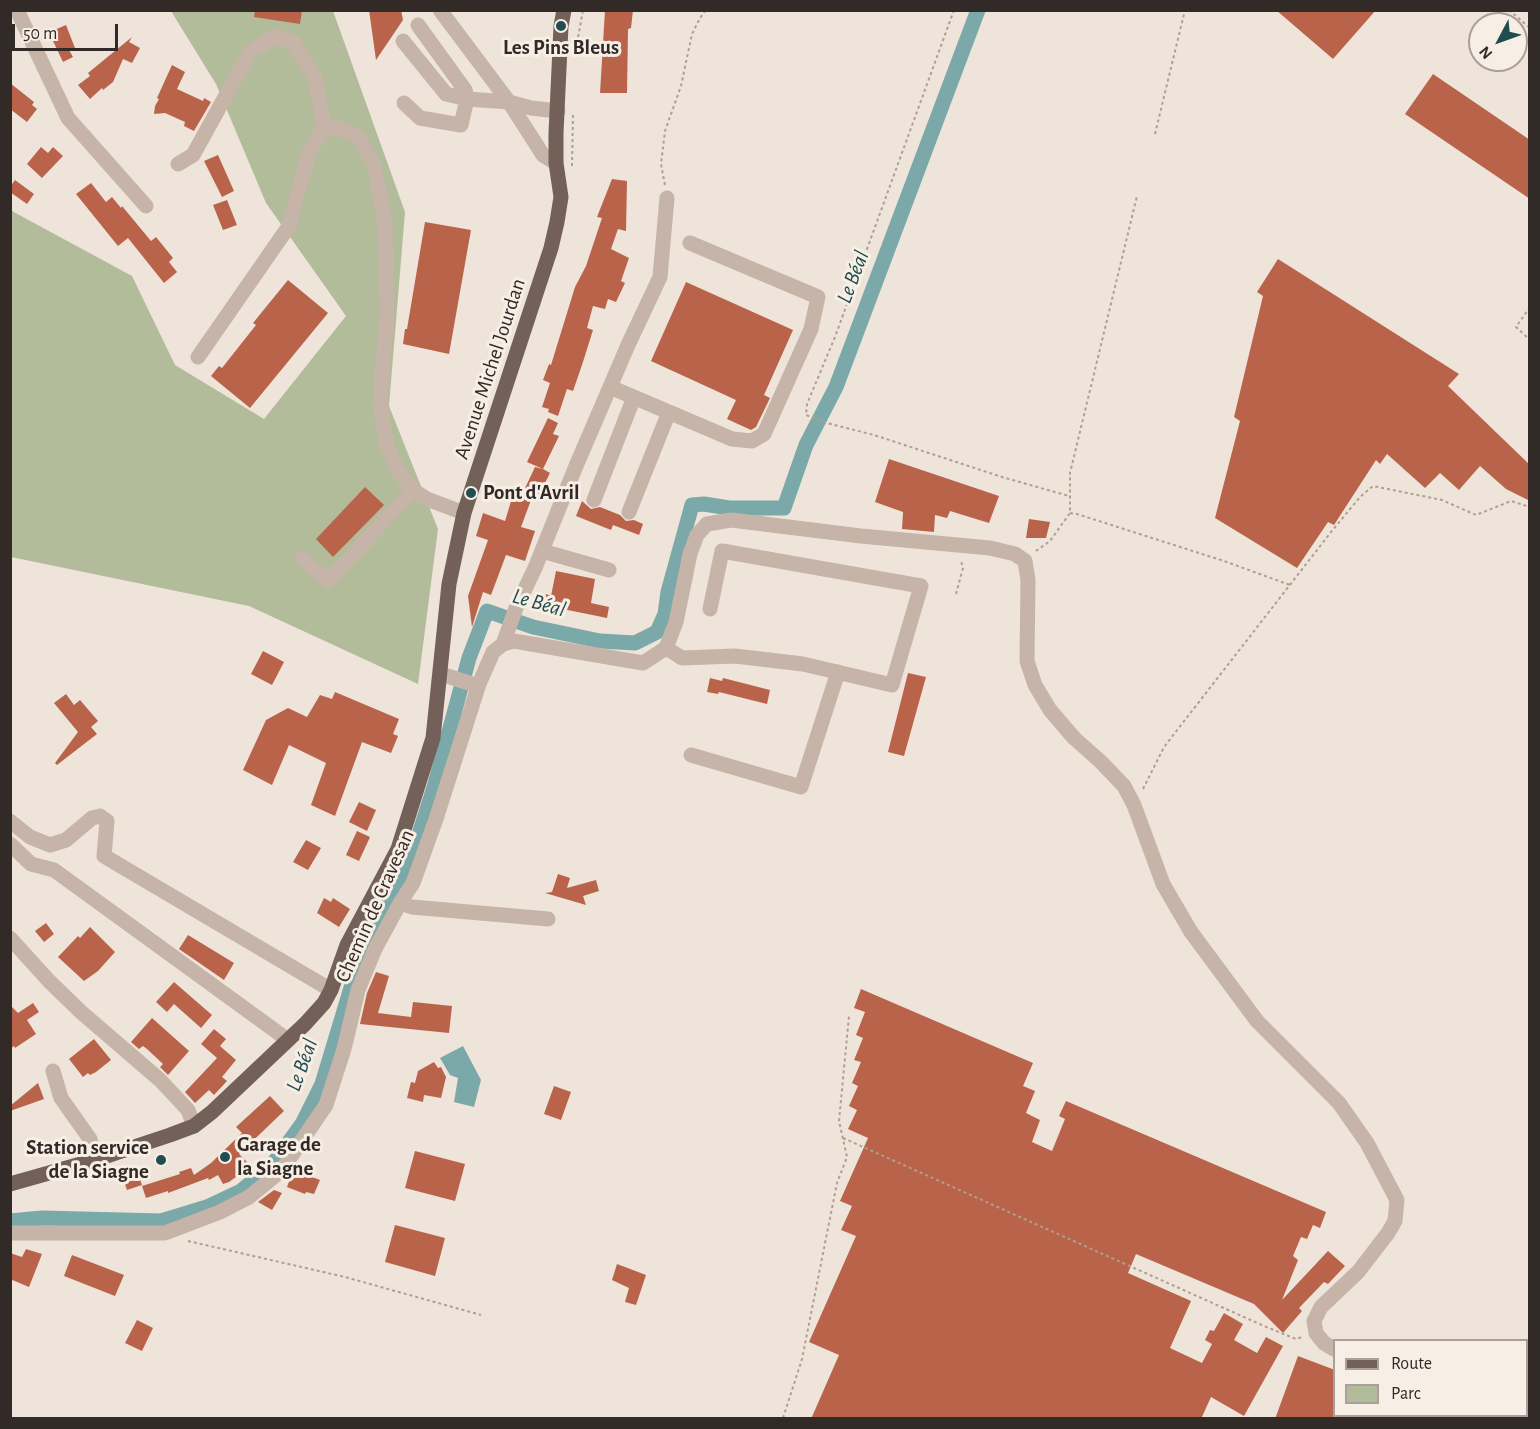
<!DOCTYPE html>
<meta charset="utf-8">
<style>
body{margin:0}
#map{position:relative;width:1540px;height:1429px;overflow:hidden;background:#eee4d9;font-family:"Alegreya Sans",sans-serif}
canvas{display:block}
.frame{position:absolute;inset:0;border:12px solid #322a26;pointer-events:none}
.legend{position:absolute;left:1333px;top:1339px;width:195px;height:78px;box-sizing:border-box;background:#f7eee5;border:2px solid #a8a099;margin:0;padding:8px 10px;list-style:none;font-size:18px;color:#322a26}
.legend li{display:flex;align-items:center;gap:12px;height:30px}
.legend b{width:30px;border:2px solid #a8a099}
.north{position:absolute;left:1468px;top:12px;width:60px;height:60px;box-sizing:border-box;background:#f7eee5;border:2px solid #a8a099;border-radius:50%;rotate:229deg;font-size:16px;font-weight:700;line-height:24px;text-align:center;color:#322a26}
.north::after{content:'';display:block;margin:auto;width:21px;height:27px;background:#204e50;clip-path:polygon(50% 0,100% 100%,50% 72%,0 100%)}
.scale{position:absolute;left:12px;top:24px;width:106px;height:27px;box-sizing:border-box;border:3px solid #322a26;border-top:0;padding-left:8px;font-size:18px;line-height:21px;white-space:nowrap;color:#322a26;-webkit-text-stroke:4px #f7eee5;paint-order:stroke}
</style>
<div id="map">
<canvas width="1540" height="1429"></canvas>
<div class="frame"></div>
<ul class="legend">
<li><b style="height:8px;background:#736159"></b>Route</li>
<li><b style="height:16px;background:#b2bc9b"></b>Parc</li>
</ul>
<div class="north">N</div>
<div class="scale">50 m</div>
</div>
<script>
const g = document.querySelector('canvas').getContext('2d');
g.lineJoin = 'round';
function fillPath(path, color) {
  g.fillStyle = color;
  g.fill(path, 'evenodd');
}
function shape(rows) {
  const path = new Path2D();
  for (const r of rows) {
    path.moveTo(r[0], r[1]);
    for (let i = 2; i < r.length; i += 2) path.lineTo(r[i], r[i + 1]);
  }
  return path;
}
function stroke(path, color, width, dash) {
  g.strokeStyle = color;
  g.lineWidth = width;
  g.lineCap = dash ? 'butt' : 'round';
  g.setLineDash(dash || []);
  g.stroke(path);
}
function drawText(font, color, halo, rows, align = 'center') {
  g.font = font + ' "Alegreya Sans",sans-serif';
  g.lineWidth = 6;
  g.setLineDash([]);
  g.textBaseline = 'middle';
  g.strokeStyle = halo;
  g.fillStyle = color;
  for (const [text, x, y, turn = 0] of rows) {
    g.save();
    g.translate(x, y);
    g.rotate((+turn || 0) * Math.PI / 180);
    g.textAlign = isNaN(turn) ? turn : align;
    if (halo) g.strokeText(text, 0, 0);
    g.fillText(text, 0, 0);
    g.restore();
  }
}
const green = shape([
 [171,11,333,11,405,212,389,406,438,529,418,684,249,606,11,557,10,210,132,276,175,365,264,419,346,316,266,203,216,84]
]);
const water = shape([
 [463,1046,481,1080,474,1107,454,1102,458,1078,450,1075,440,1058]
]);
const canal = shape([
 [10,1221,42,1218,161,1221,207,1207,241,1191,272,1165,302,1124,322,1084,363,948,409,866,435,784,469,658,487,611,533,627,600,641,635,643,657,632,665,614,668,592,692,505,704,504,729,508,784,508,806,445,836,387,978,10]
]);
const building = shape([
 [255,10,302,10,300,24,254,17],
 [369,10,401,10,403,20,376,60],
 [605,10,633,10,631,28,628,29,627,93,600,93],
 [1276,10,1376,10,1333,59],
 [66,25,75,48,69,50,73,57,63,62,53,41,55,40,52,31],
 [132,37,129,42,140,48,132,63,123,59,113,82,103,90,102,88,90,99,78,85,90,76,88,73],
 [172,65,185,72,177,89,203,101,204,98,211,102,194,131,184,126,185,122,165,113,154,114,155,106,159,99,157,98],
 [1433,74,1530,140,1530,199,1405,114],
 [10,83,34,102,32,105,37,109,27,122,10,109],
 [41,147,48,153,53,147,63,156,42,178,27,164],
 [218,155,234,191,222,197,204,161],
 [612,179,627,181,626,231,618,229,611,249,629,258,621,281,625,283,616,302,608,299,605,309,593,306,587,328,593,330,582,365,573,391,567,389,558,416,548,412,549,409,542,407,550,383,543,380,549,364,551,365,575,287,586,266,602,218,597,217],
 [15,180,34,194,27,204,10,192,10,187],
 [91,183,106,202,112,197,121,208,122,206,151,241,156,237,173,258,169,262,177,272,164,283,128,238,118,246,76,194],
 [227,200,237,225,223,230,213,205],
 [425,222,471,230,449,354,403,344,405,329,407,329],
 [1278,259,1459,374,1448,386,1530,465,1530,501,1506,489,1480,466,1459,490,1440,473,1425,488,1387,454,1380,464,1376,460,1334,525,1328,522,1297,568,1215,518,1240,421,1234,417,1263,296,1257,292],
 [288,280,328,313,250,408,211,376,219,366,222,368,256,325,253,323],
 [686,282,793,330,764,395,770,398,756,427,751,430,727,419,736,400,651,361],
 [548,418,558,423,553,434,559,436,543,469,550,473,539,495,534,492,521,527,535,531,525,561,506,555,491,595,483,592,472,627,468,596,488,540,476,536,483,513,505,521,512,498,519,501,535,467,543,469,527,462],
 [889,459,999,496,989,523,950,511,947,518,935,515,934,532,902,529,903,512,875,502],
 [365,487,384,505,333,557,316,539],
 [582,501,591,509,600,507,620,515,626,521,634,520,643,524,639,535,613,525,611,530,576,516],
 [1029,519,1050,522,1046,538,1026,538],
 [556,571,595,579,591,603,609,607,607,618,543,605,546,594,551,596],
 [263,651,284,662,272,685,251,674],
 [908,673,926,677,904,756,888,752],
 [710,678,722,681,723,678,770,690,767,704,719,692,718,694,707,692],
 [335,692,399,719,393,734,398,736,391,753,362,742,335,816,311,805,326,763,289,745,272,785,243,770,266,720,288,708,307,717,320,695,332,699],
 [66,694,74,705,80,700,98,721,91,727,97,734,57,765,55,763,78,732,54,703],
 [359,802,376,810,367,831,349,822],
 [357,831,370,837,359,861,346,855],
 [306,840,321,848,308,870,293,862],
 [558,874,570,878,567,888,596,880,599,891,583,896,586,905,545,893,552,892],
 [324,898,331,902,333,898,350,909,339,927,317,913],
 [46,923,54,934,44,942,35,931],
 [90,927,115,952,98,971,84,981,58,957,78,936,80,938],
 [188,935,234,963,224,980,179,949],
 [376,972,389,976,378,1013,411,1017,413,1002,452,1006,449,1033,360,1024,367,993],
 [174,982,212,1015,201,1028,174,1004,167,1012,156,1002],
 [861,989,1033,1063,1023,1086,1035,1091,1026,1113,1040,1120,1032,1142,1052,1151,1065,1119,1059,1116,1066,1101,1326,1212,1320,1228,1313,1225,1307,1239,1301,1237,1293,1256,1298,1260,1282,1300,1328,1251,1345,1266,1328,1284,1324,1282,1299,1308,1302,1311,1283,1333,1254,1304,1136,1254,1128,1273,1191,1301,1170,1348,1202,1363,1212,1344,1205,1340,1210,1330,1214,1331,1224,1313,1243,1324,1234,1340,1257,1353,1266,1337,1283,1346,1244,1416,1211,1397,1201,1419,811,1419,839,1355,809,1342,856,1236,841,1230,852,1206,840,1201,868,1138,848,1129,857,1110,849,1106,858,1086,852,1083,861,1062,854,1060,863,1038,856,1035,865,1012,854,1008],
 [33,1003,39,1012,27,1020,36,1034,15,1048,14,1046,10,1049,10,1005,18,1013],
 [152,1018,189,1051,168,1075,160,1067,163,1064,147,1049,143,1046,139,1049,131,1042],
 [214,1029,226,1039,220,1046,236,1060,222,1077,227,1081,214,1095,209,1090,195,1103,185,1092,217,1058,201,1044],
 [94,1039,111,1060,96,1072,90,1075,88,1073,83,1077,69,1059],
 [434,1062,438,1068,441,1067,446,1077,441,1098,424,1095,423,1102,407,1098,411,1082,415,1083,418,1071],
 [38,1083,44,1099,10,1111,10,1106],
 [554,1086,571,1092,561,1120,544,1114],
 [270,1096,284,1111,239,1154,251,1166,229,1182,223,1184,218,1175,209,1180,208,1178,168,1193,168,1191,146,1198,142,1186,180,1174,179,1172,191,1168,194,1175,211,1163,242,1133,236,1127],
 [415,1151,465,1164,455,1201,405,1188],
 [298,1163,315,1169,312,1177,320,1180,314,1194,306,1192,305,1194,287,1187,293,1171],
 [135,1166,142,1185,127,1190,120,1170],
 [274,1190,282,1193,272,1210,258,1202],
 [395,1225,445,1238,435,1276,385,1262],
 [26,1249,42,1254,29,1287,10,1279,10,1253,22,1257],
 [72,1255,124,1275,115,1296,64,1276],
 [617,1264,646,1275,636,1305,625,1302,629,1288,612,1280],
 [137,1320,153,1328,142,1351,125,1343],
 [1298,1356,1335,1370,1335,1419,1275,1419]
]);
const path = shape([
 [954,10,835,337,807,404,806,415,827,423,874,435,1002,477,1069,496],
 [1509,10,1530,28],
 [576,49,583,10],
 [1155,134,1185,10],
 [572,166,573,114],
 [665,185,661,164,665,131,681,86,692,34,700,18,706,10],
 [1530,307,1516,327,1530,340],
 [1070,513,1077,514,1224,561,1290,585],
 [1036,551,1050,541,1070,513,1070,473,1137,196],
 [956,594,963,568,961,561],
 [1143,789,1164,747,1331,532,1360,497,1373,486,1442,500,1476,515,1511,501,1530,507],
 [843,1138,1264,1326,1296,1339,1302,1337],
 [188,1241,345,1277,481,1315],
 [783,1418,802,1359,837,1183,847,1157,839,1121,849,1016]
]);
const minor = shape([
 [17,10,68,118,146,206],
 [440,10,509,102,543,155,556,163],
 [403,41,446,94,467,99,509,102,531,108,558,111],
 [404,103,420,118,461,125,467,99,465,90,418,25],
 [178,164,193,155,250,52,276,36,294,43,315,78,324,127],
 [198,357,289,226,308,155,324,127,339,128,358,137,374,165,385,223,387,315,380,401,386,444,398,471,413,490,427,499,464,513],
 [610,387,732,439,752,441,764,434,811,329,818,297,690,243],
 [594,500,634,397],
 [629,512,669,412],
 [542,551,609,570],
 [302,558,328,581,413,490],
 [503,644,516,608,535,568,576,466,628,345,660,277,667,198],
 [666,648,682,658,735,656,803,664,892,685,921,586,722,551,710,609],
 [441,674,472,684,479,684],
 [691,755,801,787,838,672],
 [10,821,30,837,50,845,66,840,92,818,100,816,107,821,104,856,331,990],
 [10,844,31,864,54,870,288,1040],
 [400,903,412,907,548,919],
 [10,938,49,981,81,1012,160,1080,188,1110,194,1126],
 [53,1071,61,1098,90,1139,95,1160],
 [10,1233,165,1233,220,1212,249,1197,281,1171,326,1105,344,1049,358,990,375,949,400,903,413,883,436,819,479,684,493,652,503,644,514,641,643,663,666,648,676,622,690,554,697,535,707,524,731,520,861,536,990,548,1015,554,1025,561,1028,580,1027,661,1035,685,1050,710,1074,738,1100,761,1124,786,1134,805,1163,884,1191,932,1257,1021,1339,1103,1367,1143,1397,1200,1395,1221,1388,1233,1358,1272,1321,1307,1314,1321,1316,1333,1324,1343,1334,1349],
 [1484,1416,1491,1418]
]);
const major = shape([
 [10,1184,95,1160,170,1135,194,1126,212,1112,305,1024,324,1003,331,990,347,945,398,849,433,738,449,584,464,513,551,248,557,222,561,197,556,163,556,133,561,26,564,10]
]);
const markers = [
 [561,26,6,"#204e50"],
 [471,493,6,"#204e50"],
 [225,1157,6,"#204e50"],
 [161,1160,6,"#204e50"]
];
const poiNames = [
 ["Les Pins Bleus",561,48,"center"],
 ["Pont d'Avril",483,493],
 ["Garage de",237,1145],
 ["la Siagne",237,1169],
 ["Station service",149,1148,"right"],
 ["de la Siagne",149,1172,"right"]
];
const streetNames = [
 ["Avenue Michel Jourdan",490,369,-72],
 ["Chemin de Cravesan",375,906,-66]
];
const waterNames = [
 ["Le Béal",853,277,-69],
 ["Le Béal",539,603,16],
 ["Le Béal",302,1065,-70]
];
fillPath(green, '#b2bc9b');
fillPath(water, '#7ba8a9');
stroke(canal, '#7ba8a9', 15);
fillPath(building, '#ba634b');
stroke(path, '#b19e91', 2, [3, 3]);
stroke(minor, '#c5b4a7', 15);
stroke(major, '#736159', 15);
for (const [x, y, r, color] of markers) {
  const dot = new Path2D();
  dot.arc(x, y, r, 0, 2 * Math.PI);
  g.fillStyle = color;
  g.fill(dot);
  stroke(dot, '#f7eee5', 2);
}
drawText('bold 21px', '#322a26', '#f7eee5', poiNames, 'left');
drawText('21px', '#322a26', '#f7eee5', streetNames);
drawText('italic 22px', '#204e50', '#f7eee5', waterNames);
</script>
